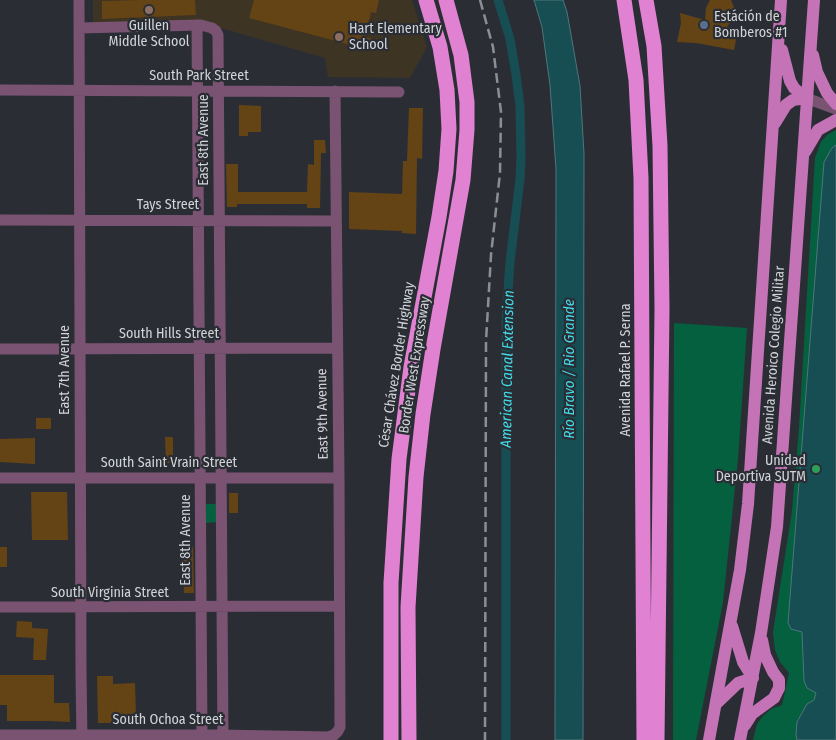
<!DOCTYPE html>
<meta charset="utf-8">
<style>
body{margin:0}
canvas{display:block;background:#2a2e34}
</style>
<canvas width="836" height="740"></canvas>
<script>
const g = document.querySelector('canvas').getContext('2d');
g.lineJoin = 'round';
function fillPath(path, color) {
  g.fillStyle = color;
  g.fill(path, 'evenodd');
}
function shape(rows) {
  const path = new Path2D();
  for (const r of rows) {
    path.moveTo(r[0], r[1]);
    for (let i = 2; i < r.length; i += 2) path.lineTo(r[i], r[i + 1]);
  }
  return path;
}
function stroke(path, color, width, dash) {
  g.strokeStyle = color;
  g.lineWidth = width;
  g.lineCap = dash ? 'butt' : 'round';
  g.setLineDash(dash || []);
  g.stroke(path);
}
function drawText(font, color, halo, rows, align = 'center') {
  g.font = font + ' "Fira Sans Condensed",sans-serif';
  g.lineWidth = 4.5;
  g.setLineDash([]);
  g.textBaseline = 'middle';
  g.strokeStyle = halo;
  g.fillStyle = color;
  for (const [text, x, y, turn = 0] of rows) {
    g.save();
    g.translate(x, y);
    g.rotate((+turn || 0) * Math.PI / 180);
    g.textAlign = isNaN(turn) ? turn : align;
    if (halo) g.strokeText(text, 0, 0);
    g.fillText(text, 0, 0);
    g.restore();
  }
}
const education = shape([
 [93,0,412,0,427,47,410,78,328,77,325,58,221,28,93,22]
]);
const green = shape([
 [836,130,836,740,753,740,757,724,763,716,771,709,782,705,789,673,780,662,775,650,773,632,792,511,799,428,815,158,821,142,827,135],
 [674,323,747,328,738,459,723,602,696,740,673,740],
 [206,504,216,504,216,522,206,523]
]);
const water = shape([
 [534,0,563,0,567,12,580,86,584,154,583,740,555,740,556,169,550,85,542,27,534,0],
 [836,145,836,740,797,740,796,735,797,722,807,704,814,700,816,693,807,688,804,681,802,632,791,629,788,623,824,162,832,148,836,145]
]);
const canal = shape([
 [498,0,510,39,516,75,520,106,521,159,520,179,510,262,506,320,506,740]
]);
const building = shape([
 [138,0,195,0,196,15,102,19,102,1],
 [254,0,379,0,376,13,371,12,365,37,373,39,370,50,249,18],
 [710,0,731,0,734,7,734,13,732,20,727,27,735,29,737,35,734,50,696,43,677,42,681,23,680,13,705,20,706,8],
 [239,105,261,106,261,132,248,132,248,136,239,136],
 [409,108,423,108,422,159,417,158,416,234,402,233,402,231,349,229,349,192,402,194,403,161,407,161],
 [314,140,325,140,326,153,321,153,320,208,307,208,307,204,237,204,237,207,227,207,226,164,238,164,238,192,307,192,308,164,314,165],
 [36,418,51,418,51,429,36,429],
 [165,437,173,437,173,463,166,463],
 [35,438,35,464,0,462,0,439],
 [31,492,67,492,68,540,32,540],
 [229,493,238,493,238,513,229,513],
 [0,547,7,547,7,567,0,567],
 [183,547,193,547,194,593,184,593],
 [17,621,32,622,32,628,48,629,46,660,33,660,34,638,16,637],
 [0,675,54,675,54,703,69,703,70,722,49,721,7,721,7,705,0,705],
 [97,676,113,676,113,684,135,683,136,716,113,716,113,723,98,723]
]);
const minor = shape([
 [79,0,81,672,82,740],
 [197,25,202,735],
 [79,28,201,25,212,28,216,31,218,35,223,740],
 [0,90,399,92],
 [806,98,836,109],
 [0,220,336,221],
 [0,349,337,348],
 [0,478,339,478],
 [0,607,339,606],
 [0,735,219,735,328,737,334,735,338,731,340,727,339,478,335,91]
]);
const major = shape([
 [782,50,790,81,794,88,806,98],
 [813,55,817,72,827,93,836,104],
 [775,123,786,105,793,100,806,98],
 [805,152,818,130,836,120],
 [716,704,738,683,753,678,743,662,732,626],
 [745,725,752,714,774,698,779,688,779,680,773,672,765,655,762,640],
 [709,740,740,570,748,504,781,0],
 [740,740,761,633,777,527,814,0]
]);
const highway = shape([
 [624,0,636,80,641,178,644,740],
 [646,0,654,46,660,146,662,309,657,740],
 [391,740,391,583,399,459,411,367,439,217,446,171,449,129,447,90,440,47,426,0],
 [409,740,408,607,416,477,423,414,433,349,463,180,467,130,467,102,461,55,446,0]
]);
const rail = shape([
 [480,0,493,47,501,112,500,173,491,255,486,341,485,740]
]);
const markers = [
 [149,10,5,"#8d6e63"],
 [704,25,5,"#5c6f8a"],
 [339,37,5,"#8d6e63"],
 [816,469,5,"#2e9e5b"]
];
const poiNames = [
 ["Estáción de",714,17],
 ["Bomberos #1",714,33],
 ["Guillen",149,26,"center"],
 ["Middle School",149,42,"center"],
 ["Hart Elementary",349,29],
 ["School",349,45],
 ["Unidad",806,461,"right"],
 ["Deportiva SUTM",806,477,"right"]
];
const streetNames = [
 ["South Park Street",199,76],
 ["East 8th Avenue",204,140,-90],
 ["Tays Street",168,205],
 ["South Hills Street",169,334],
 ["Avenida Heroico Colegio Militar",774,355,-86],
 ["César Chávez Border Highway",397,365,-81],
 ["Border West Expressway",415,365,-81],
 ["East 7th Avenue",65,370,-90],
 ["Avenida Rafael P. Serna",626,370,-90],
 ["East 9th Avenue",323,414,-91],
 ["South Saint Vrain Street",169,463],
 ["East 8th Avenue",186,540,-90],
 ["South Virginia Street",110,593],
 ["South Ochoa Street",168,720]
];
const waterNames = [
 ["American Canal Extension",508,369,-89],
 ["Río Bravo / Rio Grande",570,369,-90]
];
fillPath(education, '#3d3423');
fillPath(green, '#04603f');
fillPath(water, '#164e53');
stroke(water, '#4e767b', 1);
stroke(canal, '#164e53', 9);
fillPath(building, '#644315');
stroke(minor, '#7a5372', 11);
stroke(major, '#c474b6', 12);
stroke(highway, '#e181d1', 15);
stroke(rail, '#8b8e93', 2.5, [10, 5]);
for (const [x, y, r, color] of markers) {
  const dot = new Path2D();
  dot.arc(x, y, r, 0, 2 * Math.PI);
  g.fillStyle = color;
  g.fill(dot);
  stroke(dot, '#2a2e34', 2);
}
drawText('14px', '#d1d4d8', '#2a2e34', poiNames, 'left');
drawText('14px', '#d1d4d8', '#2a2e34', streetNames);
drawText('italic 15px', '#43dae8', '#2a2e34', waterNames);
</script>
